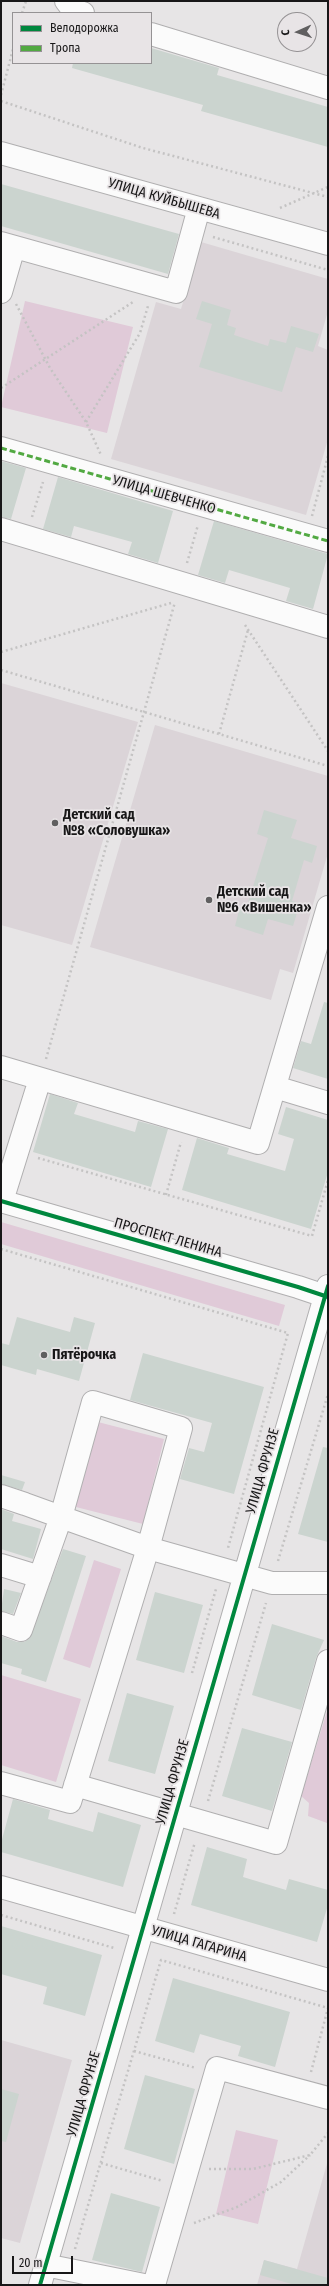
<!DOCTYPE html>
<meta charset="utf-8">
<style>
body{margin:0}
#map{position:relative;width:329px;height:2286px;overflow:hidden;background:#e7e5e6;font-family:"Fira Sans Condensed",sans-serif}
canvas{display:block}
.frame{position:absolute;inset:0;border:2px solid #181718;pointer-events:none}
.legend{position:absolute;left:12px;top:12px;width:140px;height:52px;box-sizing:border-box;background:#e8e4e6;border:1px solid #959294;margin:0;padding:5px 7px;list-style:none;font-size:12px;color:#181718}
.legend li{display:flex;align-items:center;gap:8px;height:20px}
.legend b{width:20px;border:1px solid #959294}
.north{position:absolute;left:277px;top:12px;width:40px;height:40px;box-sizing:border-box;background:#e8e4e6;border:1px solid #959294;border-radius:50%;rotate:267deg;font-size:11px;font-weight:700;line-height:16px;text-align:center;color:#181718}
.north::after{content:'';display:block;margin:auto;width:14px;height:18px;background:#605f60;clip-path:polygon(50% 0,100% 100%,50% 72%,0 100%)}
.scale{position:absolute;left:12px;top:2256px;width:61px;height:18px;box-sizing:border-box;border:2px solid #181718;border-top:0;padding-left:5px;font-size:12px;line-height:14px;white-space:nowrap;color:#181718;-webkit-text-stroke:3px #e8e4e6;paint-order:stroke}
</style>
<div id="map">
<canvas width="329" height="2286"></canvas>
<div class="frame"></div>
<ul class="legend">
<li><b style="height:5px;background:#00873e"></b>Велодорожка</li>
<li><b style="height:5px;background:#52a942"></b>Тропа</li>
</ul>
<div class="north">С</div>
<div class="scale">20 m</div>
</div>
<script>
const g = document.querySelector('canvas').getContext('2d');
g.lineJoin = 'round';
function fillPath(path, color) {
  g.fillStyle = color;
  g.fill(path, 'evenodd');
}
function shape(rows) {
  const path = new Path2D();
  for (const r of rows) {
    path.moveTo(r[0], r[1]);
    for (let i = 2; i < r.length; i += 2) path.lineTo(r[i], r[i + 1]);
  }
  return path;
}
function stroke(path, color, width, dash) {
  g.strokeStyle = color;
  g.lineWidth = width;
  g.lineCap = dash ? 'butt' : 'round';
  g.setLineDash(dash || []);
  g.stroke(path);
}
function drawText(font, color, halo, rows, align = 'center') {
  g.font = font + ' "Fira Sans Condensed",sans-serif';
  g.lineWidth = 3.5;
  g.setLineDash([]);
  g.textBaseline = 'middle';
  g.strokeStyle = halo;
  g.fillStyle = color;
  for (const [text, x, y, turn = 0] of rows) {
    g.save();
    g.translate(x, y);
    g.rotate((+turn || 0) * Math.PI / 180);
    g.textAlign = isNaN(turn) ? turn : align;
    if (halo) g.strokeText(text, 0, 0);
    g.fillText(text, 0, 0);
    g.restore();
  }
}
const built = shape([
 [201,242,328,279,328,311,318,346,328,350,328,439,306,515,111,459,156,302,181,309],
 [1,683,138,722,72,945,1,925],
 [155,725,328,776,328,853,293,973,280,969,271,1000,90,947],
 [1,2040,72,2060,20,2243,1,2238],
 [328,2160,328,2285,257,2285,264,2260,297,2269]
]);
const green = shape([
 [25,301,133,327,107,433,1,407],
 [1,1222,285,1305,279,1326,1,1244],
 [94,1421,164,1439,143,1524,72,1506],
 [94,1560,121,1569,90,1668,63,1659],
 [1,1675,81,1699,56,1782,1,1765],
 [328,1708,328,1820,327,1823,308,1816,309,1803,301,1796],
 [236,2130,278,2140,258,2224,216,2214]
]);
const building = shape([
 [151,48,219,68,217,75,328,107,328,147,201,111,203,105,72,68,73,63,151,63],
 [1,184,179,234,168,274,1,226],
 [202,301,231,310,227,325,236,328,234,335,268,346,270,339,286,343,291,326,319,334,313,352,296,347,282,392,199,367,212,324,196,319],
 [1,461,26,468,11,519,1,517],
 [58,477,173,511,158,563,128,554,132,542,74,526,71,537,43,529],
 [214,521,328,554,313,609,286,601,290,588,229,570,225,583,198,575],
 [264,810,297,820,291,838,317,846,312,863,304,860,292,901,300,903,293,926,268,919,263,935,235,926,240,907,246,909,268,838,257,834],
 [324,1002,328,1003,328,1079,293,1068,301,1041,311,1044],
 [50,1094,78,1103,74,1114,135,1132,138,1121,168,1129,151,1187,33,1152],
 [286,1107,328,1120,328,1172,311,1229,182,1190,197,1138,229,1148,227,1154,285,1171,294,1139,278,1134],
 [17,1317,70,1332,74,1317,95,1323,79,1381,37,1369,36,1375,1,1365,1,1343,9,1345],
 [143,1353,264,1387,234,1494,180,1479,189,1448,204,1452,212,1423,130,1400],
 [323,1447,328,1448,328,1542,298,1534],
 [1,1475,25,1482,22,1490,1,1484],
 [1,1509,14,1514,12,1521,41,1529,33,1559,1,1549],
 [63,1549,86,1556,46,1682,21,1674,22,1669,1,1663,1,1636,17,1642,24,1642,29,1639],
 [4,1589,21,1593,13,1614,1,1611],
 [155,1592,203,1605,184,1673,136,1660],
 [272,1624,324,1640,316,1658,301,1710,252,1695],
 [127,1693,174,1706,155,1774,108,1761],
 [242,1728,292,1742,272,1811,222,1796],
 [13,1799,50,1810,48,1819,93,1832,98,1812,141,1825,123,1887,1,1852,1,1843],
 [207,1847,247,1859,243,1877,286,1890,289,1879,328,1890,328,1905,317,1942,191,1905],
 [1,1926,102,1955,85,2016,43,2004,47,1987,1,1974],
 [173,1978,290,2012,275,2067,238,2056,241,2046,200,2034,194,2053,155,2041],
 [145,2075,195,2089,174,2164,124,2149],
 [1,2089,19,2094,6,2142,1,2141],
 [111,2193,160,2207,142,2272,92,2260],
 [264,2260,328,2278,328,2285,295,2285,260,2275]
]);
const path = shape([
 [22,13,26,1],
 [1,95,13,49],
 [1,101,143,148,328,197],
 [280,208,328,187],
 [213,237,328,270],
 [16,304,50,368,86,422,101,455],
 [1,388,133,302],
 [86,422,140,333,148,306],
 [312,516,328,456],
 [32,517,43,482],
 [187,563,198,525],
 [245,625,328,751],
 [1,652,171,603],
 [1,670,328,766],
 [219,734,248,630],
 [46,1059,175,602],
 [38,1158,312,1236,328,1180],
 [166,1195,181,1142],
 [1,1249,288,1333,228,1548],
 [278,1561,328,1394],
 [192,1673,216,1589],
 [208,1801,266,1603],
 [174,1914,195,1842],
 [1,1915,114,1948],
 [134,2051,196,2068],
 [311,2072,328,2008],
 [101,2163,163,2181],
 [209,2169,253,2169,310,2155,328,2133],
 [194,2223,237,2207,281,2182,310,2155],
 [75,2249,161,1960,328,2008]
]);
const minor = shape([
 [66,1,73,10,83,13],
 [151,34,328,88],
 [1,153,328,244],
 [1,243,176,292,199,208],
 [1,292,14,247],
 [1,448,328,541],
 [1,529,328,627],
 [1,1067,258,1143,328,907],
 [275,1087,328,1103],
 [1,1201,298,1287,328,1297],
 [2,1201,40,1079],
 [1,1496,25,1504,61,1517,148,1548,181,1428,93,1402,61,1517,21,1630,1,1623],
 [1,1565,40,1577],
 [1,1783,70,1802,148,1548,272,1583,328,1583],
 [75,1785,276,1843,328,1661],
 [1,1887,328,1980],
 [45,2265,144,2285],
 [40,2285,328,1286],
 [154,2285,217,2068,328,2098]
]);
const quiet = shape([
 [1,448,328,541]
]);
const cycleway = shape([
 [1,1201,298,1287,328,1297],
 [40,2285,328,1286]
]);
const markers = [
 [55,823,4,"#605f60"],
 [209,900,4,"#605f60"],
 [44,1355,4,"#605f60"]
];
const streetNames = [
 ["УЛИЦА КУЙБЫШЕВА",164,199,16],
 ["УЛИЦА ШЕВЧЕНКО",164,495,16],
 ["ПРОСПЕКТ ЛЕНИНА",168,1238,16],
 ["УЛИЦА ФРУНЗЕ",263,1471,-74],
 ["УЛИЦА ФРУНЗЕ",173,1782,-74],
 ["УЛИЦА ГАГАРИНА",199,1944,16],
 ["УЛИЦА ФРУНЗЕ",84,2094,-74]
];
const poiNames = [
 ["Детский сад",63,815],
 ["№8 «Соловушка»",63,831],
 ["Детский сад",217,892],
 ["№6 «Вишенка»",217,908],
 ["Пятёрочка",52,1355]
];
fillPath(built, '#dbd4d8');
fillPath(green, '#e0cad8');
fillPath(building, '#cbd4cf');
stroke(minor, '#b0afb0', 24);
stroke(path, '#c4c3c3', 2.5, [2, 3]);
stroke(minor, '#fbfbfb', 22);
stroke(quiet, '#52a942', 3, [6, 3]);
stroke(cycleway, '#00873e', 4);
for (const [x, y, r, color] of markers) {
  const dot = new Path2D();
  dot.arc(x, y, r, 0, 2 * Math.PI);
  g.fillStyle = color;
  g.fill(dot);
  stroke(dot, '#e8e4e6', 1.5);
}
drawText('14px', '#181718', '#e8e4e6', streetNames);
drawText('bold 14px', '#181718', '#e8e4e6', poiNames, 'left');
</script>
